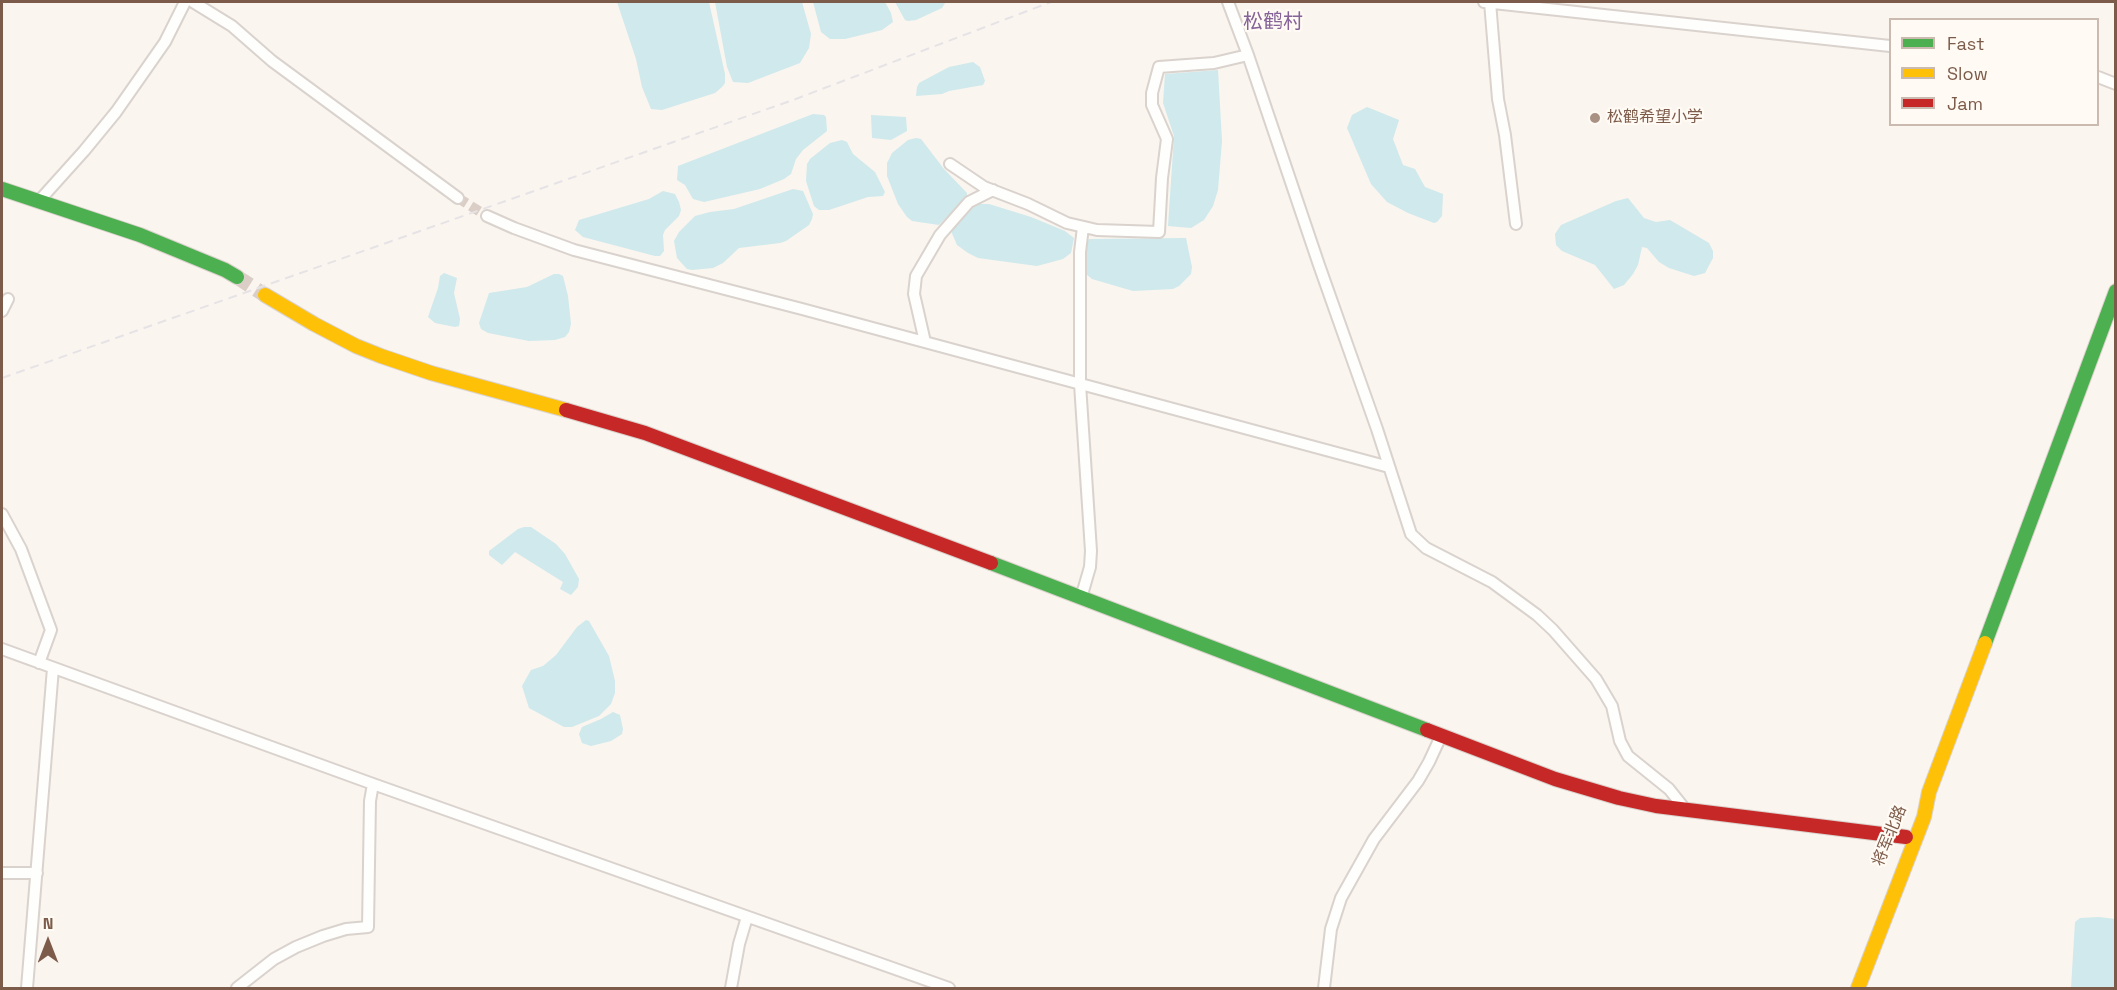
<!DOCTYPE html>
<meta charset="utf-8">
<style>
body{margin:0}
#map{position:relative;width:2117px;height:990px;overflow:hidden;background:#faf5ef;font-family:"Space Grotesk",sans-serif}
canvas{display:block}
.frame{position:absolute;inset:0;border:3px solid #7d5b4a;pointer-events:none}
.legend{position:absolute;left:1889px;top:18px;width:210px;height:108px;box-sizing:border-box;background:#fffaf3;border:2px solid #cbbaaf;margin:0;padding:8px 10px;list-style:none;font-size:18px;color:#7d5b4a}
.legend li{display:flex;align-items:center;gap:12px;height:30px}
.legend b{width:30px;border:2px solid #cbbaaf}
.north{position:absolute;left:18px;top:912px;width:60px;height:60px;-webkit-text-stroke:4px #fffaf3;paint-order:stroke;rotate:0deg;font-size:16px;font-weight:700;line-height:24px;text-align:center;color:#7d5b4a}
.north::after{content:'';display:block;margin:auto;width:21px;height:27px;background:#7d5b4a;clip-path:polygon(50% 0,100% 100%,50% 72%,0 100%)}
</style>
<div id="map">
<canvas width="2117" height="990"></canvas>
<div class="frame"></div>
<ul class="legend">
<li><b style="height:8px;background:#4caf50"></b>Fast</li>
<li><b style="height:8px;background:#ffc107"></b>Slow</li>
<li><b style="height:8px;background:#c62828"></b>Jam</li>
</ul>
<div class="north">N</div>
</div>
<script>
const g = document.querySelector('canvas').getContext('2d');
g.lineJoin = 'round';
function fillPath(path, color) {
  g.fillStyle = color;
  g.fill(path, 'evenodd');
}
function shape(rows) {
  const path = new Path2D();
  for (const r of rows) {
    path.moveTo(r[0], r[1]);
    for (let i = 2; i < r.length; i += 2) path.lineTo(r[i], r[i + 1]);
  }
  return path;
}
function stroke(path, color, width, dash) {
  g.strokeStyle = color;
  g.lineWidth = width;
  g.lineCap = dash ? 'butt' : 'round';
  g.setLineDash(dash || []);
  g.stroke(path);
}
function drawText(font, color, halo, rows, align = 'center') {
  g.font = font + ' "Space Grotesk","Noto Sans SC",sans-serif';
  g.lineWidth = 4.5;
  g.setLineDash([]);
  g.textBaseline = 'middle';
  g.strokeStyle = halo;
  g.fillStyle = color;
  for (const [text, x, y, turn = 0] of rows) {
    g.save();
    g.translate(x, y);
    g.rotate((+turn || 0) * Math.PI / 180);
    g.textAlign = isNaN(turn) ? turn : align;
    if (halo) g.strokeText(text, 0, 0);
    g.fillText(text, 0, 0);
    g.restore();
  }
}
const water = shape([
 [617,2,709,2,725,74,725,83,722,87,715,93,662,110,651,109,642,87,636,59],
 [715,2,802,2,811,34,809,48,800,63,748,83,733,82,727,67],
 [813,2,885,2,891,13,893,22,882,30,845,39,830,39,821,32],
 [895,2,944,2,945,3,942,8,916,20,908,21,905,20],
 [973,62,980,67,985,81,983,85,949,91,942,94,916,96,917,87,919,83,949,67],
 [1218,70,1222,141,1218,190,1213,206,1204,220,1191,228,1168,226,1174,136,1163,103,1165,74],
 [1367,107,1399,120,1393,139,1403,165,1415,169,1425,187,1443,194,1442,216,1437,222,1434,223,1408,213,1387,202,1371,184,1347,128,1352,115],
 [813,114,824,115,826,117,827,131,803,150,796,159,791,174,784,179,760,189,704,202,693,199,685,185,677,180,678,166],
 [871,115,906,117,907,131,891,140,872,138],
 [916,138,921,139,944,169,967,193,967,197,939,225,912,221,907,217,898,204,887,176,887,163,892,153,908,140],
 [842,140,847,142,853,154,875,172,885,192,883,196,868,197,829,210,819,210,814,206,806,181,807,164,810,159,830,143],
 [793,189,803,191,813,214,812,219,809,225,786,241,780,243,739,248,723,263,713,268,692,270,687,269,677,258,674,241,679,232,695,216,710,212,734,209],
 [663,191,675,194,679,202,681,210,679,216,665,230,663,235,664,251,660,256,655,256,583,237,575,230,579,220,649,199],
 [1628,198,1644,218,1656,222,1670,220,1709,243,1713,251,1713,258,1705,273,1694,276,1669,268,1659,262,1647,248,1642,247,1638,265,1633,274,1624,285,1614,289,1595,265,1562,251,1556,245,1555,234,1561,225,1616,201],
 [980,204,989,204,1031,217,1065,231,1074,238,1071,253,1063,259,1037,266,978,258,968,253,957,245,951,231,968,210],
 [1186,238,1192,267,1191,274,1179,286,1173,289,1133,291,1092,279,1086,274,1087,242,1089,239],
 [444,273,457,278,454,293,460,319,459,326,455,327,435,323,428,317,438,288,440,276],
 [554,274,559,274,563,276,568,296,571,324,569,332,565,337,555,340,529,341,488,333,481,329,479,323,489,293,527,287],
 [524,527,531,527,556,544,565,554,579,579,578,587,571,595,560,589,563,582,515,552,502,565,489,555,489,551,518,529],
 [586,620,589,621,609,656,615,681,615,693,611,704,599,716,572,727,564,727,529,708,522,686,531,670,543,666,556,655,577,627],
 [613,712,620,715,623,729,622,734,611,741,591,746,582,743,579,734,582,727,601,719],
 [2099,917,2115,919,2115,988,2071,988,2075,922,2080,918]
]);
const streetTunnel = shape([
 [458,198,487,216]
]);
const secondaryTunnel = shape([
 [237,277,265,295]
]);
const street = shape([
 [193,2,232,26,272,61,458,198],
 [1228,2,1248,55,1319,265,1377,429,1411,534,1426,548,1492,582,1537,615,1553,630,1596,679,1612,706,1620,741,1628,756,1669,789,1685,809],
 [1484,2,1890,46],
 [1490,2,1498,99,1505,135,1516,224],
 [2098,77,2116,84],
 [950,164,984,187,1028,204,1067,223,1097,230,1159,232,1162,178,1167,139,1152,105,1152,93,1159,67,1214,63,1248,55],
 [39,201,84,151,116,112,165,42,185,2],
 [487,216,514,228,574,250,802,309,1389,467],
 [2,311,8,299],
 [925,342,914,294,916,276,940,235,969,202,993,190],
 [2,514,21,549,51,630,39,663],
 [1081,598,1090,567,1091,551,1080,384,1080,252,1083,227],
 [2,649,373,784,949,988],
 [2,873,37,873],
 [27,988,53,668],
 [237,988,274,959,296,947,323,936,346,929,368,927,370,801,373,784],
 [731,988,739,944,747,917],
 [1324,988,1331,929,1341,898,1374,839,1418,781,1429,762,1441,736]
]);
const fast = shape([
 [2,189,140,235,225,270,237,277],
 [991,563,1427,730],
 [1985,643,2116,291]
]);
const slow = shape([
 [265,295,314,324,356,346,381,356,431,373,566,410],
 [1858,988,1924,817,1929,792,1985,643]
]);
const jam = shape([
 [566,410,645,433,991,563],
 [1427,730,1555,779,1619,798,1656,806,1906,837]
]);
const rail = shape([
 [2,378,793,100,1051,2]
]);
const markers = [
 [1595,118,6,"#a99184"]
];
const poiNames = [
 ["松鹤希望小学",1607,118]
];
const streetNames = [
 ["将军北路",1890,836,-68]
];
const quarterNames = [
 ["松鹤村",1273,23]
];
fillPath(water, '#cfe9ec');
stroke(streetTunnel, '#dbcec6', 10, [10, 5]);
stroke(secondaryTunnel, '#dbcec6', 15, [15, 8]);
stroke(street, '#dad2cd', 14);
stroke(fast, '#dad1cb', 16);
stroke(slow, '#dad1cb', 16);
stroke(jam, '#dad1cb', 16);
stroke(street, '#fefefd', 10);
stroke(fast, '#4caf50', 14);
stroke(slow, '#ffc107', 14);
stroke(jam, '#c62828', 14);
stroke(rail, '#e6e3e6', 2, [9, 6]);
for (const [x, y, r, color] of markers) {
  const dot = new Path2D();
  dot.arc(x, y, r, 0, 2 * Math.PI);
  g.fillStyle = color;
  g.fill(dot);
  stroke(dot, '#fffaf3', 2);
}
drawText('16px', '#7d5b4a', '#fffaf3', poiNames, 'left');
drawText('16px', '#7d5b4a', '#fffaf3', streetNames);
drawText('20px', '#856398', '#fffaf3', quarterNames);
</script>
